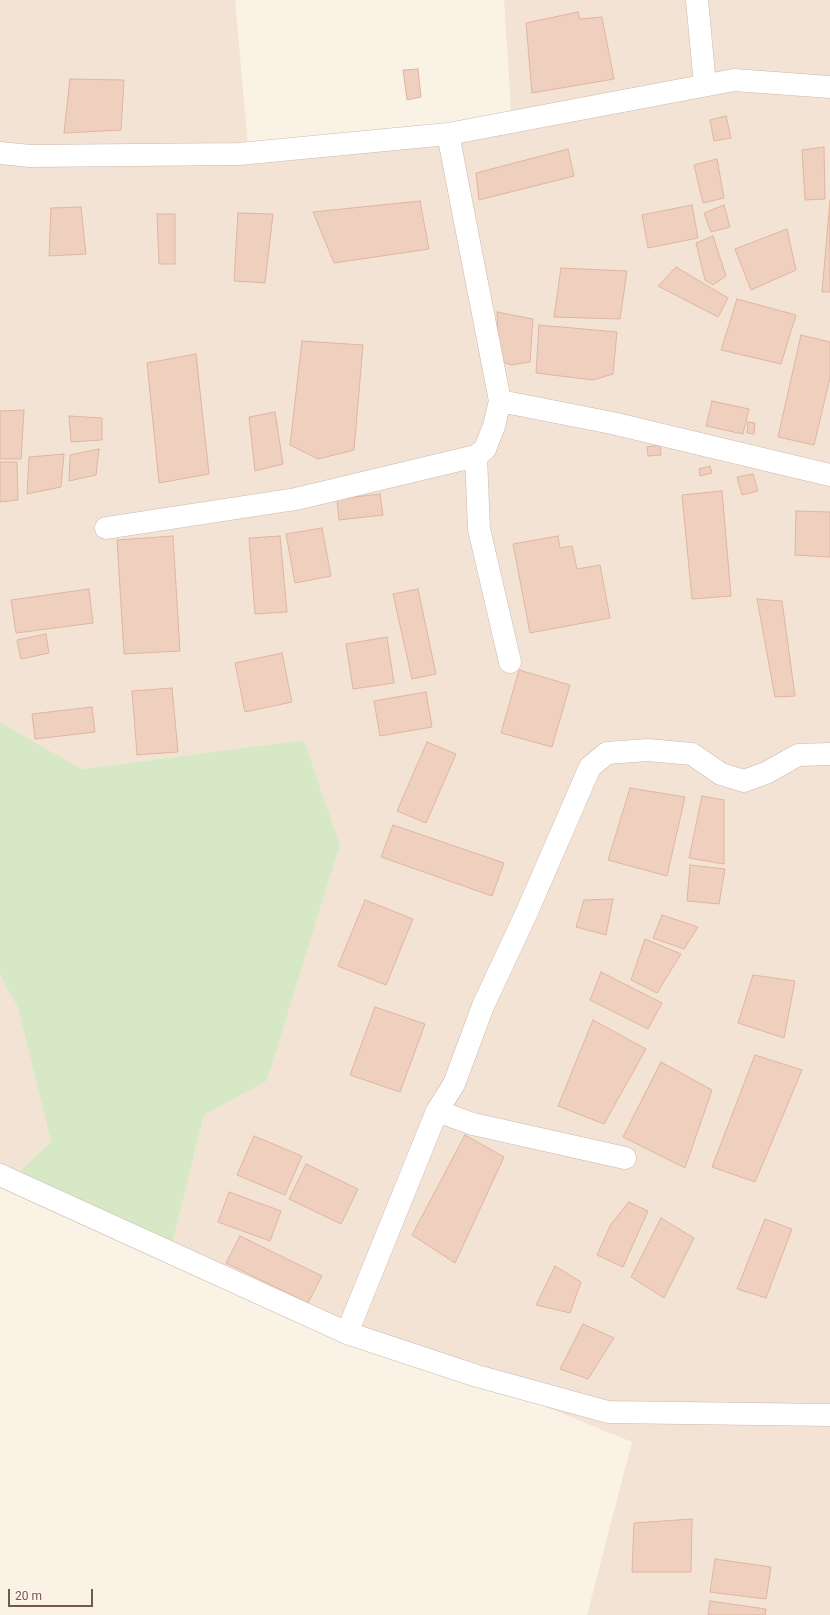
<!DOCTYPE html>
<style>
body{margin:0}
#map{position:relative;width:830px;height:1615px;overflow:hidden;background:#fbf2e6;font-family:Roboto,sans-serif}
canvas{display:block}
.scale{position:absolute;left:8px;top:1589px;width:85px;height:18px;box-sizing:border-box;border:2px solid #74584c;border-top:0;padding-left:5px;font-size:12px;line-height:14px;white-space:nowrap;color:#74584c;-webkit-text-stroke:3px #fef6ed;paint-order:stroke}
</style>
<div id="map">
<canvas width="830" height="1615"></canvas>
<div class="scale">20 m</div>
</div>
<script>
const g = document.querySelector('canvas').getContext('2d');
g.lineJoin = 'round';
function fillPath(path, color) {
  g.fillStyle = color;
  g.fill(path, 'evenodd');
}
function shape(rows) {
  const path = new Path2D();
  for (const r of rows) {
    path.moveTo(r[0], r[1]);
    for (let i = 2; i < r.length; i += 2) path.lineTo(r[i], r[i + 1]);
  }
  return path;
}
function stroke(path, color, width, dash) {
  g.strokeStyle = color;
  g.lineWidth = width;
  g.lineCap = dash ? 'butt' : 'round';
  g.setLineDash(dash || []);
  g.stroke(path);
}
const residential = shape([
 [0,0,235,0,249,157,512,127,504,0,830,0,830,1615,587,1615,632,1442,170,1253,204,1115,267,1081,340,845,304,740,82,769,0,722],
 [0,975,18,1008,51,1142,0,1188]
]);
const green = shape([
 [0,722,82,769,304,740,340,845,267,1081,204,1115,170,1253,7,1182,51,1142,18,1008,0,975]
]);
const building = shape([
 [578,12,580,19,602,17,614,79,532,93,526,23,578,12],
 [418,69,421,97,407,100,403,70,418,69],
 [70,79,124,80,121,130,64,133,70,79],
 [726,116,731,138,714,141,710,120,726,116],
 [824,147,825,199,805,200,802,150,824,147],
 [568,149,574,176,479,200,476,173,568,149],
 [717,159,724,198,703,203,694,165,717,159],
 [830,200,830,292,822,292,830,200],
 [420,201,429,249,334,263,313,212,420,201],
 [692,205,698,238,648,248,642,215,692,205],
 [724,205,730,227,711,232,704,213,724,205],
 [81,207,86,254,49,256,51,208,81,207],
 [238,213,273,214,265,283,234,281,238,213],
 [157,214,175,214,175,264,159,264,157,214],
 [787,229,796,270,751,290,735,249,787,229],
 [713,236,726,276,713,285,705,280,696,243,713,236],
 [676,267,728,298,718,317,658,286,676,267],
 [561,268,627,271,620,319,554,317,561,268],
 [737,299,796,315,781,364,721,350,737,299],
 [497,312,533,319,530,362,511,365,499,360,497,312],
 [539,325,617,332,613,374,593,380,536,373,539,325],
 [801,335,830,342,830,378,814,445,778,437,801,335],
 [302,341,363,345,354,450,318,459,290,445,302,341],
 [196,354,209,474,159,483,147,363,196,354],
 [712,401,749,409,743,434,706,426,712,401],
 [24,410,21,459,0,459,0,411,24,410],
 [275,412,283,464,255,471,249,417,275,412],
 [69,416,102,418,102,440,71,442,69,416],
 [748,422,755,423,754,434,747,433,748,422],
 [660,445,661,455,648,456,647,447,660,445],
 [99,449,96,475,69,481,70,455,99,449],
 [64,454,61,487,27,494,29,457,64,454],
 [0,462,17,462,18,500,0,502,0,462],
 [710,466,712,473,700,476,699,469,710,466],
 [753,474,758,491,742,495,737,477,753,474],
 [722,491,731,596,692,599,682,495,722,491],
 [380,494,383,515,339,520,337,499,380,494],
 [796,511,830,512,830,557,795,555,796,511],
 [322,528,331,576,295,583,286,534,322,528],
 [173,536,180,651,124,654,117,540,173,536],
 [280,536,287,612,255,614,249,538,280,536],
 [558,536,560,548,572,546,577,569,600,565,610,618,530,633,513,544,558,536],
 [89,589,93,623,16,633,11,600,89,589],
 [418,589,436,674,412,679,393,594,418,589],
 [757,599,782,601,795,696,775,697,757,599],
 [46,634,49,653,21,659,17,640,46,634],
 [387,637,394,683,353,689,346,644,387,637],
 [282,653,292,702,245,712,235,663,282,653],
 [519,670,570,685,552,747,501,733,519,670],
 [172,688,178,752,137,755,132,691,172,688],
 [426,692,432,727,380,736,374,701,426,692],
 [92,707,95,732,35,739,32,714,92,707],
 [427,742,456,754,426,823,397,811,427,742],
 [630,788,685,797,667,876,608,860,630,788],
 [702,796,724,800,724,864,689,858,702,796],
 [393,825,504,863,492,896,381,857,393,825],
 [690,865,725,869,719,904,687,901,690,865],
 [613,899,606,935,576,927,584,900,613,899],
 [365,900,413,919,386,985,338,966,365,900],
 [662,915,698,927,684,949,653,938,662,915],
 [645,939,681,954,657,993,631,980,645,939],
 [601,972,662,1003,648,1029,590,1000,601,972],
 [753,975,795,981,784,1038,738,1023,753,975],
 [375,1007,425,1024,400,1092,350,1075,375,1007],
 [593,1020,646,1049,604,1124,558,1106,593,1020],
 [755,1055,802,1070,755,1182,712,1167,755,1055],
 [661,1062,712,1090,685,1168,623,1137,661,1062],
 [465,1135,504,1157,455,1263,412,1235,465,1135],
 [254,1136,302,1156,285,1195,237,1175,254,1136],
 [306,1164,358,1189,341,1224,289,1199,306,1164],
 [229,1192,281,1211,270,1241,218,1222,229,1192],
 [629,1202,648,1211,623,1267,597,1255,611,1224,629,1202],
 [661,1218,694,1238,664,1298,631,1277,661,1218],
 [765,1219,792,1229,766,1298,737,1289,765,1219],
 [240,1236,322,1276,308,1303,226,1263,240,1236],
 [555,1266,581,1282,570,1313,536,1305,555,1266],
 [583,1324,614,1338,588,1379,560,1369,583,1324],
 [692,1519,691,1572,632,1572,634,1523,692,1519],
 [715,1559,771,1567,766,1599,710,1592,715,1559],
 [710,1601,766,1609,765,1615,708,1615,710,1601]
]);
const minor = shape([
 [697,0,705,85],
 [0,153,30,156,239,154,448,134,734,80,830,87],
 [500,401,612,423,830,475],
 [476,456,479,529,510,662],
 [106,528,296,499,476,456,485,449,494,426,500,401,448,134],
 [437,1111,473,1124,625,1158],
 [0,1175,347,1333,477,1376,608,1412,830,1415],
 [347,1333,437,1111,454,1084,483,1006,526,914,590,767,607,753,648,750,692,754,721,774,744,781,766,773,798,755,830,754]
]);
fillPath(residential, '#f3e3d5');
fillPath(green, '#d6e8c5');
fillPath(building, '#efd0bf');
stroke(building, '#e1b5a0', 1);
stroke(minor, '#cdb9ad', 23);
stroke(minor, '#fff', 22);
</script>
